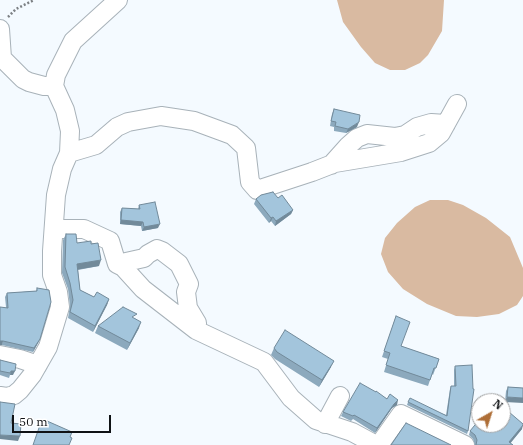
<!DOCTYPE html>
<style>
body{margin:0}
#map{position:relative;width:523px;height:445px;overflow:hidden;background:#f4faff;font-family:"IBM Plex Serif",serif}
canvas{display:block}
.north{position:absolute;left:471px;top:393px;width:40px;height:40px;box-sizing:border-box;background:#fff;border:1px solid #9fa0a1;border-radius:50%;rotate:39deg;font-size:11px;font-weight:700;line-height:16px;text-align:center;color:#0f1215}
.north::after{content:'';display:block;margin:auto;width:14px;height:18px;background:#ae6e37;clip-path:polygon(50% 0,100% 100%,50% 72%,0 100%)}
.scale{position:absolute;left:12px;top:415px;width:99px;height:18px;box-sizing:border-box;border:2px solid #0f1215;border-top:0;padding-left:5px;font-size:12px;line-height:14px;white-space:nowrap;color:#0f1215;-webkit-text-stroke:3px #fff;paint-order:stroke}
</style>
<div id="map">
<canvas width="523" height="445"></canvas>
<div class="north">N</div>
<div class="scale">50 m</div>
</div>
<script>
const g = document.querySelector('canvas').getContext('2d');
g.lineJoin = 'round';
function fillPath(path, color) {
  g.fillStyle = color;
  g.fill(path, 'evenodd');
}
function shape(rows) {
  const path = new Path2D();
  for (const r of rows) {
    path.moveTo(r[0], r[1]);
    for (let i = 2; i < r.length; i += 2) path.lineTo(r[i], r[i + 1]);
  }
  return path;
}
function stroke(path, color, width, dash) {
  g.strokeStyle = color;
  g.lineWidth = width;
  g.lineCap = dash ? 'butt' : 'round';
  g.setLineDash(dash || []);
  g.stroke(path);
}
const forest = shape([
 [337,0,444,0,442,31,428,55,420,63,405,70,390,70,375,63,361,47,343,22],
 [430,200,448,200,463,205,486,218,510,237,523,268,523,296,517,305,499,314,477,317,456,316,427,304,403,289,388,272,381,254,385,238,397,223,415,207]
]);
const path = shape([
 [8,17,16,9,34,0]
]);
const minor = shape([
 [0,29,2,58],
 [0,59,2,58,23,79,29,82,44,86,54,86],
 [69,153,96,145,117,127,128,122,161,116,194,121,232,135,246,148,250,182,257,190,312,172,335,163,401,152,429,143,441,133,457,104],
 [331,165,348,146,357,138,367,134,395,137,405,135,417,127,431,123,446,124],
 [54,229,84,229,110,241,117,264,123,267,143,289,196,330,264,362,291,398,316,420,352,432,376,445],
 [117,264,144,258,148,254,157,249,162,251,179,264,189,284,186,292,188,308,197,323,196,329],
 [0,355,20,359,38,365],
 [0,396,7,397,14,395,20,390,32,375,48,347,60,307,58,292,52,275,52,251,56,195,62,169,69,153,70,131,65,110,54,86,56,75,73,41,118,0],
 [325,424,340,396],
 [379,445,401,414,465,445]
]);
const wall = shape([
 [334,109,357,127,346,133,334,131,334,127,330,126,332,114],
 [278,198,293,210,291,214,275,226,271,221,269,223,254,204,256,199],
 [139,205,158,228,142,231,141,226,120,224,120,212,122,208,138,209],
 [66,234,77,243,91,244,99,266,78,270,80,290,94,297,109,299,107,305,93,332,68,318,70,306,68,289,62,273,63,240],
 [37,288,40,339,38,343,33,352,2,345,6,307,5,297,7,293,36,291],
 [396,316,401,346,439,359,433,375,432,374,428,386,384,372,388,359,382,357],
 [135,318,139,328,127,350,95,333,98,326],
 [274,348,331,367,319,387,275,359,271,355],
 [0,360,13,375,10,375,9,378,0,375],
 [455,366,468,431,467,434,407,405,408,402,446,415,450,389,451,386,454,386,454,370],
 [508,387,523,388,505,402,506,391],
 [376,392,397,405,392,408,375,433,353,419,351,421,341,416,343,412],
 [479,425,522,429,510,443,513,445,475,445,473,439,469,435,470,431]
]);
const shadedWall = shape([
 [359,122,357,127,346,133,348,129],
 [293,210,291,214,275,226,276,221],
 [273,217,271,221,269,223,271,218],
 [121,220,143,222,141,226,120,224],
 [160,224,158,228,142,231,144,227],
 [101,260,99,266,75,270,77,264],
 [109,299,107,305,93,332,95,326],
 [141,322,139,328,127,350,130,343],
 [40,339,38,343,33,352,34,348],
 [0,341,3,341,2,345,0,345],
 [334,361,331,367,319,387,322,380],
 [11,371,15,371,13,375,10,375],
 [507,397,523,398,523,403,505,402],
 [398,400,397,405,392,408,375,433,377,428,394,404],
 [523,425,522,429,509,445,509,442],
 [0,435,20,436,18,441,0,439]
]);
const building = shape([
 [334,109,360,115,359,122,348,129,335,126,336,122,331,121,334,109],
 [273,192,278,198,282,195,293,210,276,221,273,217,271,218,256,199,261,195,273,192],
 [155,202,160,224,144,227,143,222,121,220,122,208,140,209,139,205,155,202],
 [66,234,76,234,77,243,91,241,91,244,98,243,101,260,77,264,80,290,94,297,97,292,109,299,95,326,70,312,73,300,70,283,65,267,66,234],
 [37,288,49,290,51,302,40,339,34,348,3,341,0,341,0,307,8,308,7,293,37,291,37,288],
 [123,307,137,314,132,317,141,322,130,343,98,326,123,307],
 [396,316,410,322,401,346,439,359,436,368,434,368,430,380,386,365,390,353,384,351,396,316],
 [285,330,334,361,322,380,277,352,274,348,285,330],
 [0,360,16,364,15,371,11,371,10,373,0,371,0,360],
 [472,365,473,389,474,389,468,431,408,402,410,398,447,416,451,386,456,386,455,366,472,365],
 [360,383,376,392,376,391,387,399,390,394,398,400,394,404,377,428,354,415,353,416,343,412,360,383],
 [508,387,523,388,523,398,507,397,508,387],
 [0,402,15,404,11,423,21,424,20,436,0,435,0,402],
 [509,412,523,424,523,425,509,442,513,445,476,445,477,440,475,435,470,431,479,420,479,425,503,425,503,419,509,412],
 [47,421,72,432,70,437,72,438,69,445,33,445,40,425,45,426,47,421],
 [406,423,451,445,391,445,406,423]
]);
fillPath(forest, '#d9baa1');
stroke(minor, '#a8b2b9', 20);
stroke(path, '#7d8185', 2.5, [2, 2]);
stroke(minor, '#fff', 18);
fillPath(wall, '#8ca9bd');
fillPath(shadedWall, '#728a9a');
fillPath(building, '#a3c5dc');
stroke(building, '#728a9a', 1);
</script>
